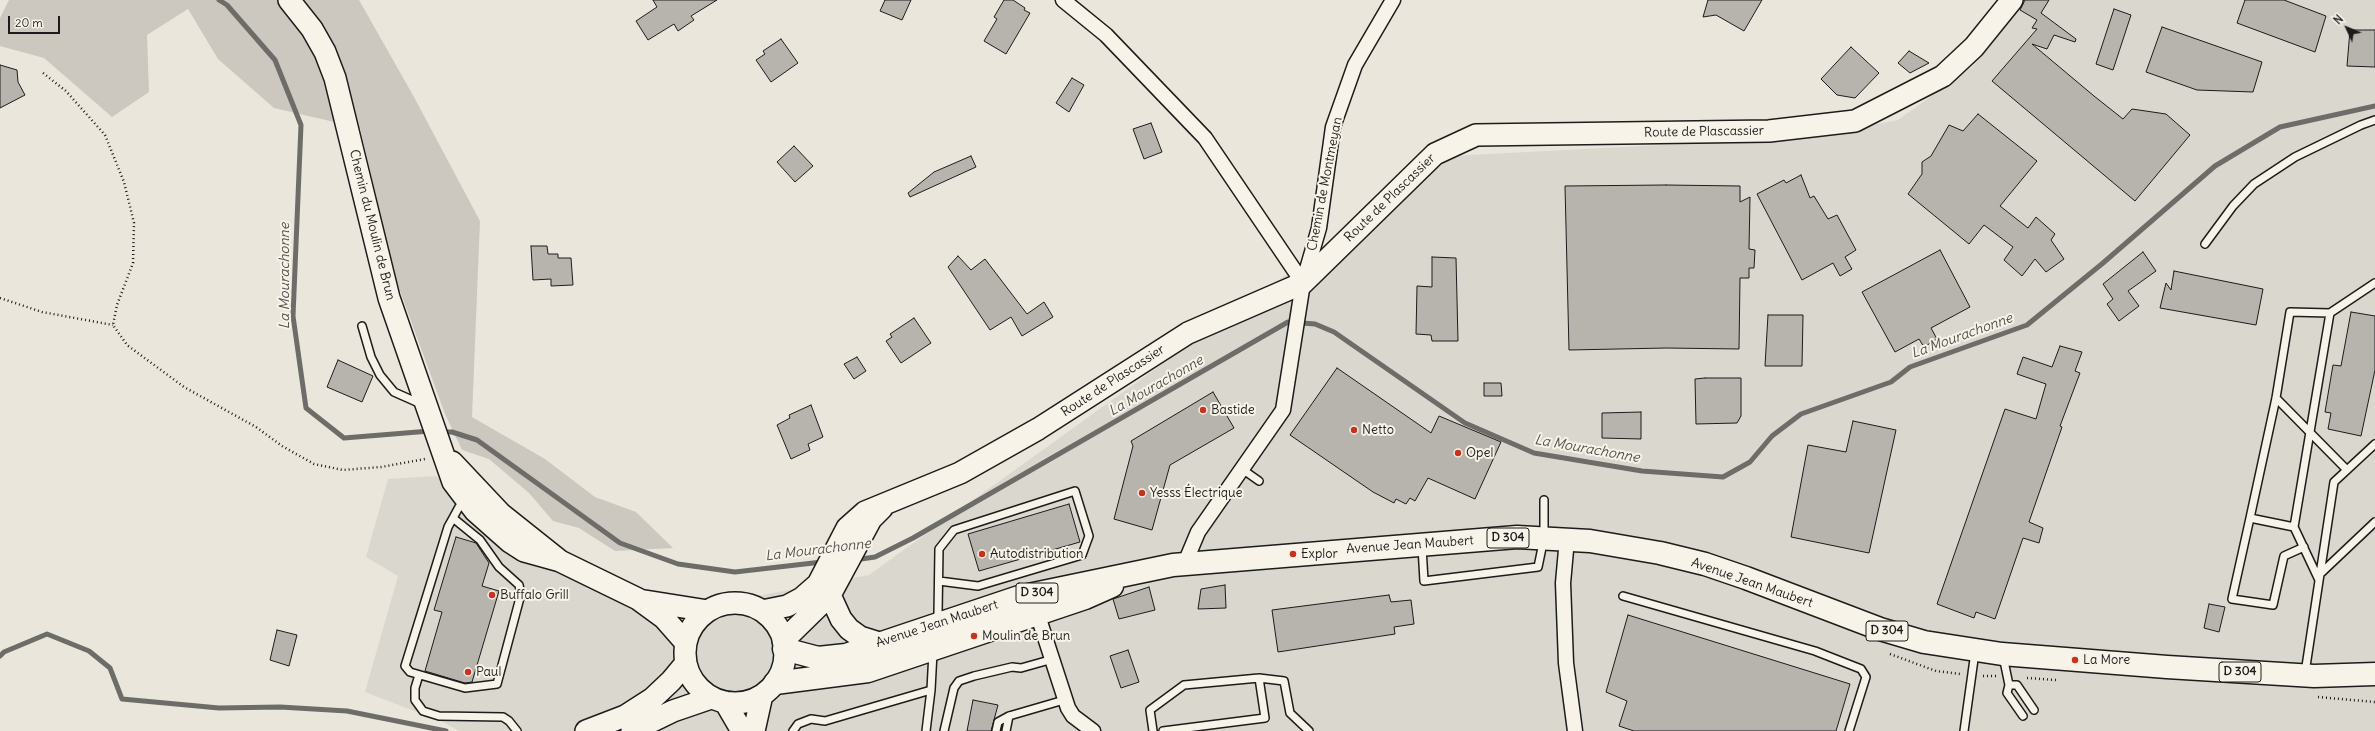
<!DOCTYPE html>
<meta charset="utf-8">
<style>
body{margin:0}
#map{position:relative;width:2375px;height:731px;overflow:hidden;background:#eae6dc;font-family:Delius,sans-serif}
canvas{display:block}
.north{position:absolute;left:2327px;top:8px;width:40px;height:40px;-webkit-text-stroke:3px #f7f3e8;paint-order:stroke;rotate:314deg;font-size:11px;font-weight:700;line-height:16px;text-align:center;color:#1c1c1c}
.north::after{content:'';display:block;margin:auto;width:14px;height:18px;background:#1c1c1c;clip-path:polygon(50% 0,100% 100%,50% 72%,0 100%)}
.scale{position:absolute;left:8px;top:16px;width:52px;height:18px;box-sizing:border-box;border:2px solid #1c1c1c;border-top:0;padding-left:5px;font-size:12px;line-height:14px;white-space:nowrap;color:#1c1c1c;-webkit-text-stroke:3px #f7f3e8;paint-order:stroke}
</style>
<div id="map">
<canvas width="2375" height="731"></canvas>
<div class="north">N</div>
<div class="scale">20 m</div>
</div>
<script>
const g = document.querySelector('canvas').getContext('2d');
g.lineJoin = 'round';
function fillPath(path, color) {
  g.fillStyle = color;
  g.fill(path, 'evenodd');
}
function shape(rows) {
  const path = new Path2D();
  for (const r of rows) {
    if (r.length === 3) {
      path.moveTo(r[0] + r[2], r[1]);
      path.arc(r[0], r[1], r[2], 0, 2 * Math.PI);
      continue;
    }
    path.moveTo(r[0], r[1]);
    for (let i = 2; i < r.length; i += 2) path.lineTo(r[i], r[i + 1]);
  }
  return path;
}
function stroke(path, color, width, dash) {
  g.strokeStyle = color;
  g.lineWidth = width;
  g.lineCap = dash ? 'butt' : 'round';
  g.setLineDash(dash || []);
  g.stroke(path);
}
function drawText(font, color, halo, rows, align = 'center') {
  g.font = font + ' Delius,sans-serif';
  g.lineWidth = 4;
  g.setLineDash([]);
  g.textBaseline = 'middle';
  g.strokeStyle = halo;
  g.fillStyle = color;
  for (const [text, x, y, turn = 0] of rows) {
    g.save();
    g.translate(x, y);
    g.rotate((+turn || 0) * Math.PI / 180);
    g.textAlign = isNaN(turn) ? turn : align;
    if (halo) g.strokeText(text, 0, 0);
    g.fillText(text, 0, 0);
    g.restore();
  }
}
const built = shape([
 [2021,0,2375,0,2375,731,459,731,443,722,365,692,398,576,366,557,388,479,436,476,492,532,645,617,869,575,1451,156,1737,141,1789,141,1898,120,1973,66,2008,22]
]);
const green = shape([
 [9,0,359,0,414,97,480,221,472,417,545,459,595,497,636,512,673,548,615,551,579,528,553,521,529,493,489,459,462,450,445,414,396,280,360,128,274,108,218,59,188,9,147,35,149,92,112,117,44,58,0,46,0,18]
]);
const stream = shape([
 [219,0,227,5,275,60,301,125,293,316,306,408,344,438,430,431],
 [442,432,452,432,477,440,620,543,678,564,735,572,822,562],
 [854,560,875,557,913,538,1288,322,1315,324,1334,332,1465,423,1534,453,1642,471,1723,477,1750,462,1772,436,1801,414,1891,382,1910,367,2027,325,2103,263,2215,166,2280,127,2375,106],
 [0,656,4,652,47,634,89,651,110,668,122,699,219,708,280,707,347,711,446,731]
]);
const building = shape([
 [653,0,717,0,691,16,694,20,678,31,674,24,648,40,636,21,657,7,653,0],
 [885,0,911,0,902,20,880,11,885,0],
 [1004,0,1013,0,1025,8,1024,10,1030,13,1006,54,984,41,997,19,994,17,1004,0],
 [1708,0,1762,0,1744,31,1716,15,1703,17,1708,0],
 [2025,0,2049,0,2041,13,2076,39,2075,42,2054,35,2047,49,2032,44,2094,96,2123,119,2132,109,2166,114,2190,135,2135,201,1992,81,2037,29,2032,28,2037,20,2020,10,2025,0],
 [2245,0,2284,0,2326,16,2315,52,2237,23,2245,0],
 [2114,9,2131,15,2113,70,2096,64,2114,9],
 [2162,27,2262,62,2253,92,2197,90,2146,72,2162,27],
 [2350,30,2375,30,2375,67,2347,66,2350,30],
 [781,39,798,63,771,82,756,60,765,54,763,51,781,39],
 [1851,47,1879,73,1855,98,1837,95,1821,79,1851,47],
 [1909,51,1929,63,1910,73,1898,63,1909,51],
 [0,65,17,70,18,82,25,95,0,108,0,65],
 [1072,78,1084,85,1069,112,1056,103,1072,78],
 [1978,114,2037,161,2000,206,2028,228,2036,217,2055,234,2051,240,2064,259,2046,272,2035,259,2022,276,2004,260,2013,247,1984,225,1969,244,1908,194,1922,174,1922,162,1931,156,1949,125,1963,131,1978,114],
 [1151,123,1162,152,1144,159,1133,129,1151,123],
 [794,146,813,166,795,182,777,162,794,146],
 [971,156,976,167,910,197,908,193,934,172,971,156],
 [1801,175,1810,198,1814,196,1828,219,1837,215,1856,250,1845,257,1852,269,1840,276,1833,263,1802,280,1757,194,1784,180,1786,183,1801,175],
 [1666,185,1740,186,1740,202,1750,197,1749,249,1755,250,1754,268,1749,268,1749,278,1740,278,1739,349,1666,348,1569,350,1565,186,1666,185],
 [531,246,547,246,548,254,558,254,558,258,571,258,573,285,551,286,551,279,533,280,531,246],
 [1940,250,1970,307,1931,328,1937,339,1924,347,1919,339,1895,352,1862,292,1940,250],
 [2143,252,2156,271,2128,291,2139,306,2119,321,2107,304,2113,299,2103,284,2143,252],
 [958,256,971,270,985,259,1027,314,1044,302,1053,317,1022,336,1011,317,990,330,948,267,958,256],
 [1432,257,1456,258,1458,341,1432,341,1431,335,1416,334,1417,286,1432,287,1432,257],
 [2174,271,2263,289,2256,325,2160,308,2166,283,2171,290,2174,271],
 [2351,312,2375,316,2375,370,2361,436,2328,429,2331,413,2325,412,2333,365,2341,366,2351,312],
 [1768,315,1803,315,1802,366,1765,366,1768,315],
 [914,318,931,343,901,363,886,341,892,337,890,334,914,318],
 [2060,346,2082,352,2075,371,2080,373,2060,426,2062,427,2029,522,2043,528,2039,543,2023,538,1995,619,1976,612,1974,618,1937,604,2005,409,2036,419,2046,384,2017,374,2023,357,2052,367,2060,346],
 [857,357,866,371,854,379,844,364,857,357],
 [338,360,373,376,362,402,327,387,338,360],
 [1337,368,1431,433,1439,416,1501,442,1475,499,1428,478,1415,501,1410,498,1406,504,1396,499,1394,503,1373,492,1290,435,1337,368],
 [1705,378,1741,378,1741,416,1737,423,1696,424,1695,379,1705,378],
 [1484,383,1501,383,1502,396,1484,396,1484,383],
 [1213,392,1234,428,1170,465,1152,530,1114,519,1133,446,1131,441,1213,392],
 [811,405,823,437,808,444,810,450,791,459,777,425,790,418,789,415,811,405],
 [1641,412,1641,439,1602,438,1602,413,1641,412],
 [1853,421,1896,430,1869,553,1791,537,1808,445,1846,452,1853,421],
 [1069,504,1080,542,979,571,968,534,1069,504],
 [456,537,476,543,489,563,482,586,499,591,472,682,465,683,425,671,442,612,434,610,456,537],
 [1225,585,1226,608,1198,609,1201,589,1225,585],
 [1149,587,1155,610,1119,619,1113,599,1149,587],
 [1389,595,1391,602,1411,600,1414,624,1394,627,1395,634,1278,652,1272,610,1389,595],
 [2209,604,2225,607,2219,632,2204,628,2209,604],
 [1628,615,1850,684,1836,731,1634,731,1619,726,1627,701,1606,692,1628,615],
 [277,630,297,635,289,666,270,660,277,630],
 [1128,650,1139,682,1121,688,1110,656,1128,650],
 [973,700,998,705,991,731,967,731,973,700]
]);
const path = shape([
 [43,73,66,91,105,135,124,182,134,223,133,263,117,305,113,325,127,345,184,387,256,427,282,446,314,464,343,470,381,467,425,459],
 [0,298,42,312,113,325],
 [1890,654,1936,671,1960,674],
 [1983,676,1996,676],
 [2027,678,2056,680],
 [2318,697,2375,702]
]);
const lane = shape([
 [2205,244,2233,206,2254,184,2295,157,2361,125,2375,120],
 [362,326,371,357,380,375,394,392,421,404],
 [2276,398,2347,470],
 [1242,469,1259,481],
 [453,518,480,540,499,567,519,585,521,594,497,684,465,688,410,672,405,666,448,527,453,518,459,507,466,501],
 [2250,518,2232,599,2273,605,2284,556,2304,547],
 [2294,527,2250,518,2276,398,2290,312,2330,313,2375,283],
 [1422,547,1424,581,1538,567,1544,538,1544,500],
 [2320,574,2375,522],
 [2319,580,2294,527,2330,313],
 [1623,596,1815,651,1861,669,1866,677,1849,731],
 [938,621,938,614,939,549,954,530,1075,491,1089,536,1082,555,978,586,939,581],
 [2003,656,2009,685,2007,693,2023,716],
 [2305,673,2334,482,2375,444],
 [419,675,415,688,415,700,423,711,439,716,503,717,509,721,517,731],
 [2009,685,2017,685,2034,710],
 [793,731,798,724,811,719,825,721,931,690,933,652],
 [926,731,931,690],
 [944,731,954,688,959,681,974,676,1012,667,1021,668,1053,659],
 [996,731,998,722,1009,716],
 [1006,731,1009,716,1064,700],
 [1153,731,1150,710,1184,685,1259,678,1284,681,1290,713,1309,731],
 [1163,731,1265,718,1259,678],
 [1964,731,1975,652]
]);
const street = shape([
 [1063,0,1106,35,1205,138,1303,283],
 [1567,539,1563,583,1566,663,1575,731],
 [1185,563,1198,532,1283,410,1303,283,1319,228,1333,127,1355,65,1393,0],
 [1031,609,1037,614,1040,622,1068,708,1073,716,1093,731]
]);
const secondary = shape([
 [289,0,312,29,325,52,335,78,389,298,453,482,475,511,510,542,524,551,560,561],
 [452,462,501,514,560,561,638,599,664,618,686,643],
 [830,595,841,619,849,629,860,637,879,643],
 [645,601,708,611],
 [735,653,50],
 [762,611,787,606,802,598,818,584,847,528,865,512,960,473,1038,429,1188,333,1303,283,1435,154,1476,135,1769,131,1855,121,1943,76,1974,47,2012,0],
 [783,641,830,595,871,519,882,508],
 [725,702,742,731],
 [586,731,625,716,653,698,671,681,686,663],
 [632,731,673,711,711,698],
 [754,731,762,695]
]);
const primary = shape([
 [784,649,818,658,846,655,1019,597,1173,565,1517,537,1590,541,1660,553,1705,564,1746,578,1880,629,1924,642,2002,654,2167,667,2314,676,2375,674],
 [775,683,868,671,1085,598,1112,586]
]);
const markers = [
 [1203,410,4,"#c8321e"],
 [1354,430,4,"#c8321e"],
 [1458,453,4,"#c8321e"],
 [1142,493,4,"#c8321e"],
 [982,554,4,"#c8321e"],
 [1293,554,4,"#c8321e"],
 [492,595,4,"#c8321e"],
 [974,636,4,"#c8321e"],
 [2075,660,4,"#c8321e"],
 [468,672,4,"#c8321e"]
];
const shields = [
 [1508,538,42],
 [1037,593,42],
 [1887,631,42],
 [2240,672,42]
];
const shieldNames = [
 ["D 304",1508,538],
 ["D 304",1037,593],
 ["D 304",1887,631],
 ["D 304",2240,672]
];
const streetNames = [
 ["Route de Plascassier",1704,132,-1],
 ["Chemin de Montmeyan",1325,184,-79],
 ["Route de Plascassier",1390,198,-44],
 ["Chemin du Moulin de Brun",372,225,76],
 ["Route de Plascassier",1113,381,-33],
 ["Avenue Jean Maubert",1410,545,-4],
 ["Avenue Jean Maubert",1752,583,19],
 ["Avenue Jean Maubert",937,624,-18]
];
const poiNames = [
 ["Bastide",1211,410],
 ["Netto",1362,430],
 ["Opel",1466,453],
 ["Yesss Électrique",1150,493],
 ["Autodistribution",990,554],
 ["Explor",1301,554],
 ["Buffalo Grill",500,595],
 ["Moulin de Brun",982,636],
 ["La More",2083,660],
 ["Paul",476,672]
];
const waterNames = [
 ["La Mourachonne",285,276,-90],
 ["La Mourachonne",1962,336,-20],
 ["La Mourachonne",1156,386,-30],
 ["La Mourachonne",1587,449,10],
 ["La Mourachonne",818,550,-7]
];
fillPath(built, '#dad7ce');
fillPath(green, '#ccc8c0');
stroke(stream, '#6d6c68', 5);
fillPath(building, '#b6b4ac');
stroke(building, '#1c1c1c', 1);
stroke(lane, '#1c1c1c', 10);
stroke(street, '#1c1c1c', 17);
stroke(secondary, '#1c1c1c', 24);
stroke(primary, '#1c1c1c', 25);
stroke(path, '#1c1c1c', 2.5, [1, 3]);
stroke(lane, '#f7f3e8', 7);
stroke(street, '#f7f3e8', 14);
stroke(secondary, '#f7f3e8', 21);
stroke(primary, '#f7f3e8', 22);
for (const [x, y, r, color] of markers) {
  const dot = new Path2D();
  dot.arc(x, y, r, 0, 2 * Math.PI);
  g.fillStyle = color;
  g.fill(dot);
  stroke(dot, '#f7f3e8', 1.5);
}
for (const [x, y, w] of shields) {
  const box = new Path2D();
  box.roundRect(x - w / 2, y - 10, w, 20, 3);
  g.fillStyle = '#f7f3e8';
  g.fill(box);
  stroke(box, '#1c1c1c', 1);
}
drawText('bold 12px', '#1c1c1c', null, shieldNames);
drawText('13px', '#1c1c1c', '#f7f3e8', streetNames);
drawText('13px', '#1c1c1c', '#f7f3e8', poiNames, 'left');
drawText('italic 14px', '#52514e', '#f7f3e8', waterNames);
</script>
